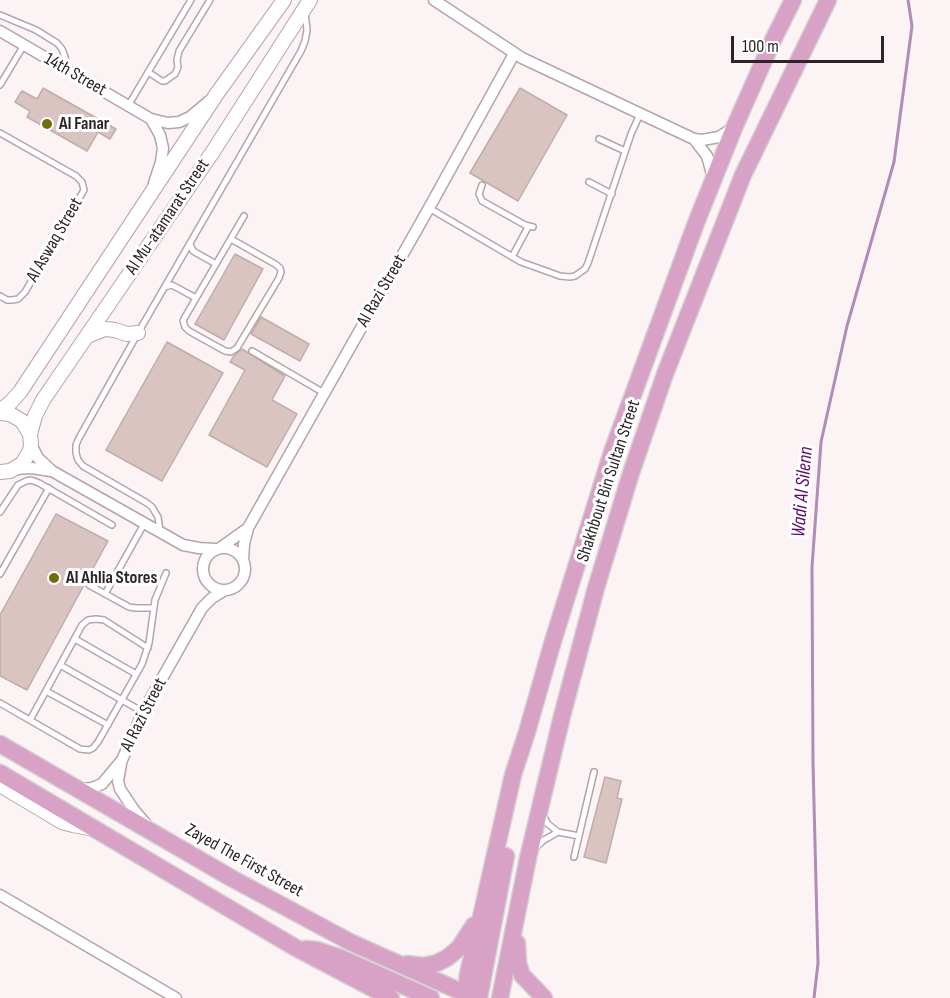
<!DOCTYPE html>
<style>
body{margin:0}
#map{position:relative;width:950px;height:998px;overflow:hidden;background:#fcf3f5;font-family:"Sofia Sans Condensed",sans-serif}
canvas{display:block}
.scale{position:absolute;left:731px;top:36px;width:153px;height:27px;box-sizing:border-box;border:3px solid #2c2426;border-top:0;padding-left:8px;font-size:18px;line-height:21px;white-space:nowrap;color:#2c2426;-webkit-text-stroke:4px #fff;paint-order:stroke}
</style>
<div id="map">
<canvas width="950" height="998"></canvas>
<div class="scale">100 m</div>
</div>
<script>
const g = document.querySelector('canvas').getContext('2d');
g.lineJoin = 'round';
function shape(rows) {
  const path = new Path2D();
  for (const r of rows) {
    if (r.length === 3) {
      path.moveTo(r[0] + r[2], r[1]);
      path.arc(r[0], r[1], r[2], 0, 2 * Math.PI);
      continue;
    }
    path.moveTo(r[0], r[1]);
    for (let i = 2; i < r.length; i += 2) path.lineTo(r[i], r[i + 1]);
  }
  return path;
}
function stroke(path, color, width, dash) {
  g.strokeStyle = color;
  g.lineWidth = width;
  g.lineCap = dash ? 'butt' : 'round';
  g.setLineDash(dash || []);
  g.stroke(path);
}
function fillPath(path, color) {
  g.fillStyle = color;
  g.fill(path, 'evenodd');
}
function drawText(font, color, halo, rows, align = 'center') {
  g.font = font + ' "Sofia Sans Condensed",sans-serif';
  g.lineWidth = 6;
  g.setLineDash([]);
  g.textBaseline = 'middle';
  g.strokeStyle = halo;
  g.fillStyle = color;
  for (const [text, x, y, turn = 0] of rows) {
    g.save();
    g.translate(x, y);
    g.rotate((+turn || 0) * Math.PI / 180);
    g.textAlign = isNaN(turn) ? turn : align;
    if (halo) g.strokeText(text, 0, 0);
    g.fillText(text, 0, 0);
    g.restore();
  }
}
const stream = shape([
 [814,998,818,963,813,763,812,567,821,442,847,326,894,162,912,26,908,0]
]);
const building = shape([
 [43,88,116,129,110,139,98,132,87,151,27,117,30,111,15,102,22,91,37,99,43,88],
 [520,88,567,115,518,201,470,173,520,88],
 [235,254,263,269,224,340,195,324,235,254],
 [261,317,309,344,300,361,251,334,261,317],
 [167,342,223,373,162,481,106,450,167,342],
 [242,349,285,376,272,400,297,414,267,467,209,435,245,370,230,362,234,356,242,349],
 [56,514,108,541,27,690,0,676,0,615,56,514],
 [605,777,621,781,617,798,622,799,606,863,584,857,605,777]
]);
const service = shape([
 [0,15,36,30,57,43,62,49,65,57,67,69],
 [148,72,162,81,165,81,175,74,178,67,177,60,179,51,210,0],
 [0,85,24,45],
 [128,106,191,0],
 [0,133,76,176,82,182,84,190,25,292,18,299,12,300,7,300,0,296],
 [599,139,625,151],
 [589,182,612,194],
 [482,185,479,194,482,201,525,225,533,227],
 [429,208,521,262,560,276,570,277,575,276,585,269,588,263,631,134,640,114],
 [231,239,275,264,280,268,281,272,279,278,237,348,231,352,225,351,189,331,185,327,183,321,185,317,216,264,244,216],
 [190,244,193,251,216,264],
 [512,257,528,227],
 [165,287,172,285,196,298],
 [252,351,324,393],
 [0,512,18,485,26,481,31,480,39,483,112,525],
 [160,531,158,517,152,507,147,503,83,466,78,460,76,453,76,445,79,438,138,333,301,51,305,41,307,30,305,12],
 [0,574,49,488],
 [89,585,129,607,136,608,154,608],
 [105,594,144,524],
 [75,639,136,674],
 [60,665,143,712],
 [46,691,108,725],
 [0,703,80,749,89,750,93,748,98,742,142,664,149,643,155,600,166,573],
 [30,720,82,625,88,620,96,619,104,620,148,648],
 [542,814,548,824,558,832,579,836],
 [536,847,544,840,558,832],
 [574,857,594,772]
]);
const minor = shape([
 [434,0,522,58,694,139,702,140,719,137,733,128],
 [0,31,151,119,168,123,179,122,190,117,209,101],
 [151,119,160,135,163,148,161,162,154,183],
 [694,139,707,156,713,178],
 [31,444,38,458,52,471,183,545,199,548,215,549],
 [16,469,32,468,51,471],
 [224,569,21],
 [220,548,248,528],
 [243,560,244,544,248,528,429,208,514,54],
 [121,764,118,781,120,789,134,810,146,824],
 [81,789,92,788,102,784,122,760,143,712,202,608,212,598,225,590],
 [0,895,176,998]
]);
const tertiary = shape([
 [87,336,105,329,115,330,127,334,138,333],
 [0,411,11,402,20,392,216,95,284,0],
 [0,413,10,414,22,421,30,434,31,444,30,451,22,464,10,471,0,472],
 [30,434,35,416,43,400,214,150,310,0],
 [0,785,62,822,73,825,89,828]
]);
const primary = shape([
 [0,744,233,879,352,943,475,998],
 [0,773,296,948,391,998],
 [517,943,518,963,522,975,544,998],
 [306,949,317,950,341,958,431,998],
 [407,964,424,966,437,963,447,958,459,948,474,925],
 [465,998,468,974,513,775,527,732,553,641,612,452,696,223,734,128,773,40,793,0],
 [479,998,506,856],
 [500,998,528,858,562,716,596,588,631,473,665,374,743,175,828,0]
]);
const markers = [
 [47,124,6,"#726e0e"],
 [54,578,6,"#726e0e"]
];
const streetNames = [
 ["14th Street",75,75,30],
 ["Al Mu-atamarat Street",168,217,-56],
 ["Al Aswaq Street",55,240,-60],
 ["Al Razi Street",382,291,-60],
 ["Shakhbout Bin Sultan Street",609,481,-72],
 ["Al Razi Street",144,715,-63],
 ["Zayed The First Street",244,861,29]
];
const poiNames = [
 ["Al Fanar",59,124],
 ["Al Ahlia Stores",66,578]
];
const waterNames = [
 ["Wadi Al Silenn",803,492,-85]
];
stroke(stream, '#b28bb8', 3);
fillPath(building, '#dac4c2');
stroke(building, '#c1acaa', 1.5);
stroke(service, '#b8a3a8', 8);
stroke(minor, '#b8a3a8', 13);
stroke(tertiary, '#b8a3a8', 16);
stroke(primary, '#d5d3d4', 19);
stroke(service, '#fff', 5);
stroke(minor, '#fff', 10);
stroke(tertiary, '#fff', 14);
stroke(primary, '#d7a2c5', 16);
for (const [x, y, r, color] of markers) {
  const dot = new Path2D();
  dot.arc(x, y, r, 0, 2 * Math.PI);
  g.fillStyle = color;
  g.fill(dot);
  stroke(dot, '#fff', 2);
}
drawText('18px', '#2c2426', '#fff', streetNames);
drawText('bold 18px', '#2c2426', '#fff', poiNames, 'left');
drawText('italic 20px', '#5f0d6d', '#fff', waterNames);
</script>
